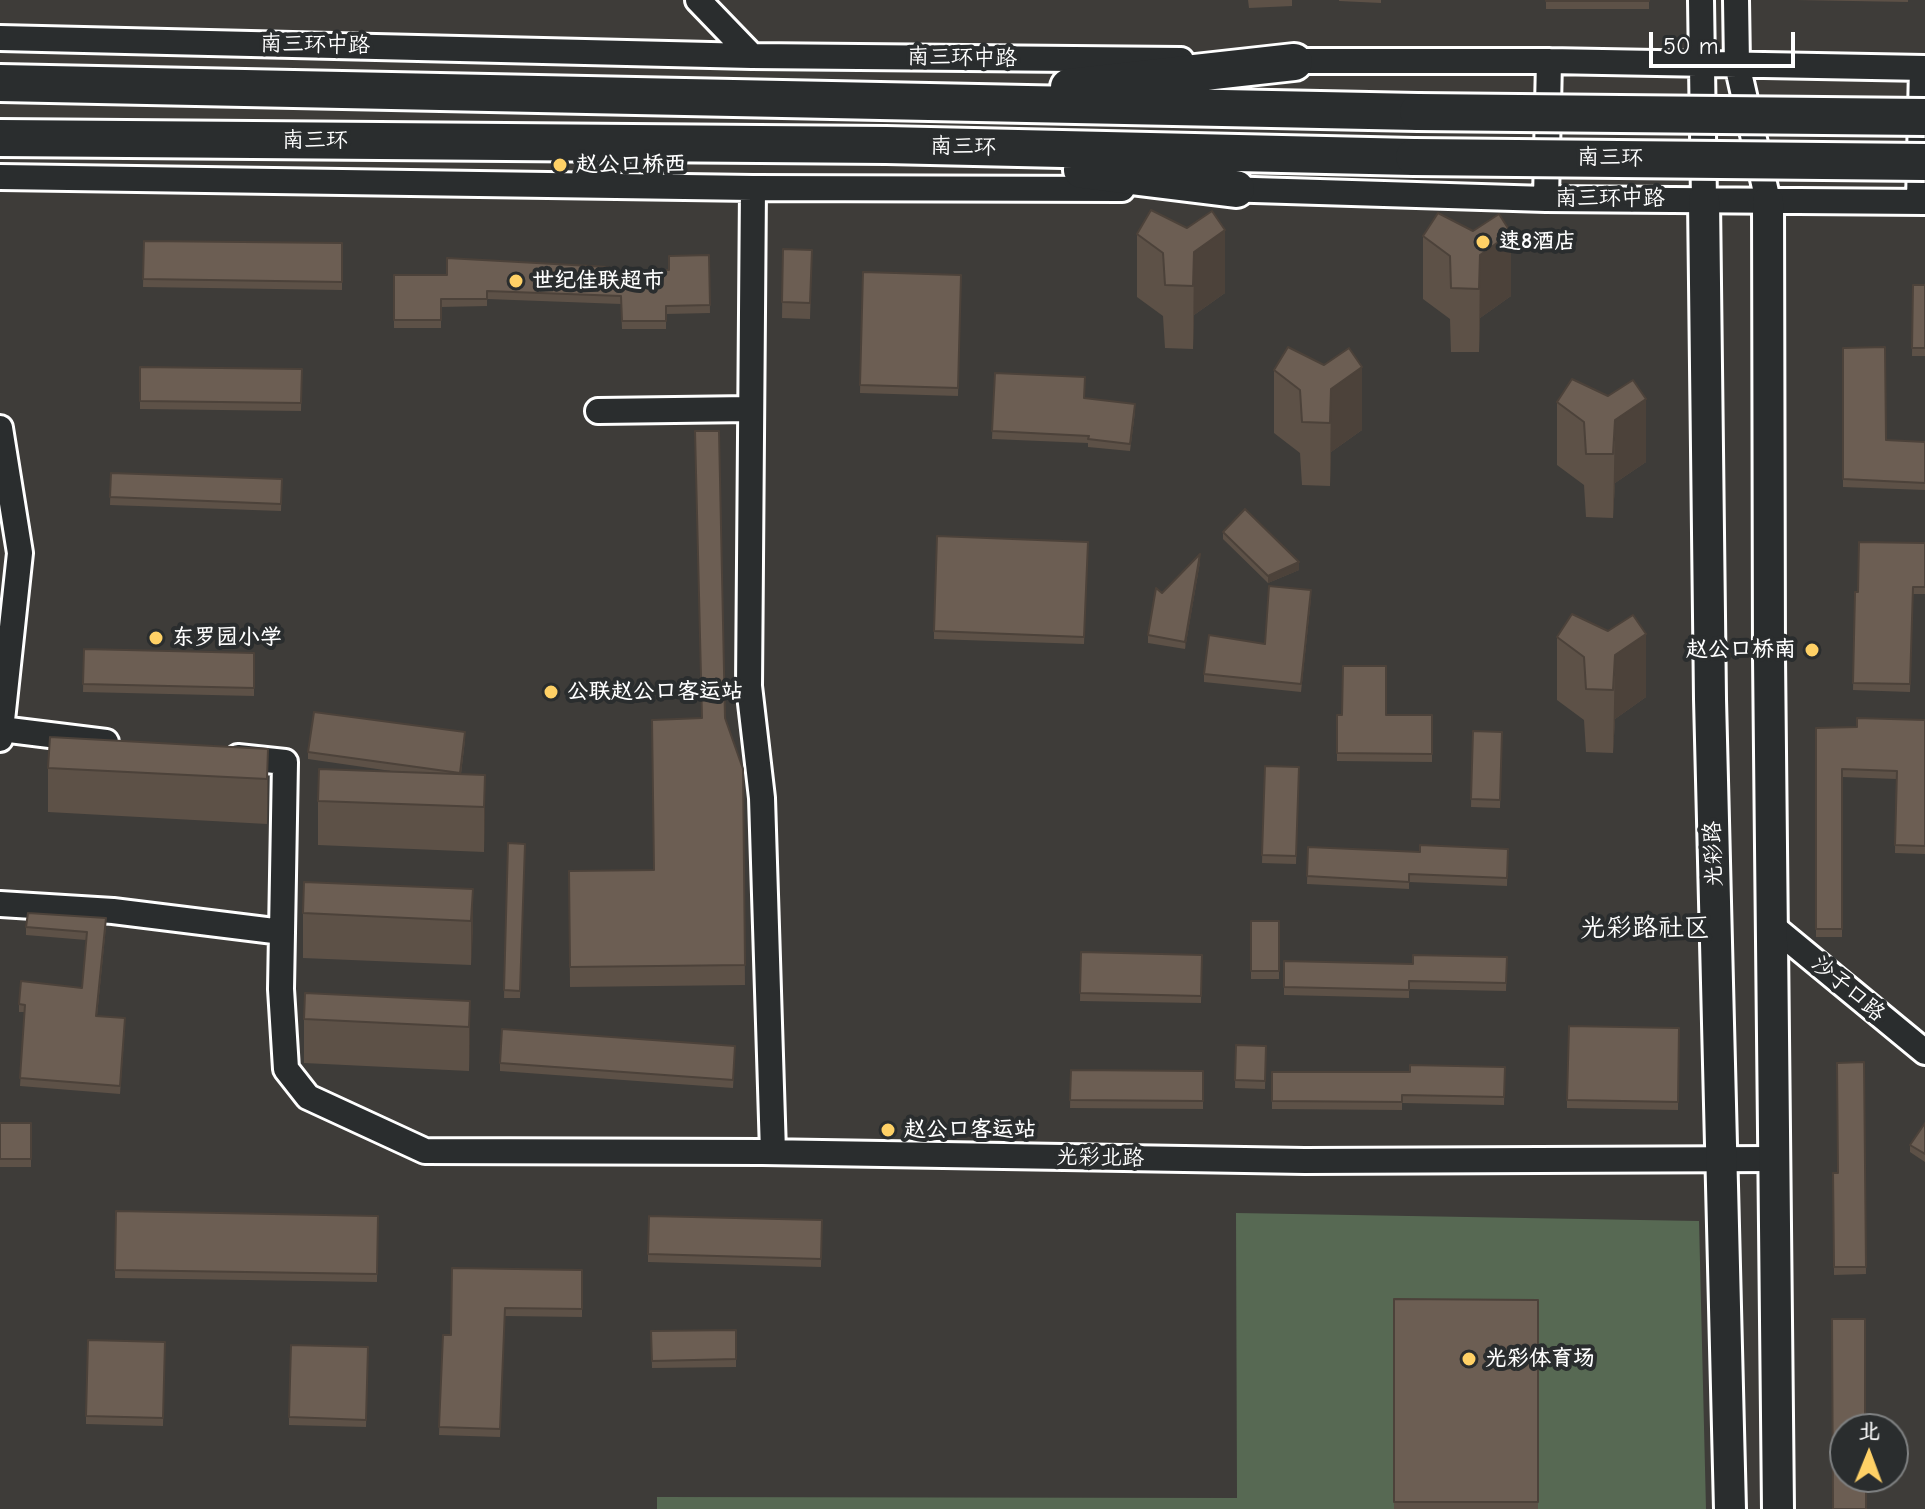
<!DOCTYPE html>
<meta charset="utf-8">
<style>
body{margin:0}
#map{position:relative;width:1925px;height:1509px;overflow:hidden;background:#3e3c39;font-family:"Comic Neue","LXGW WenKai TC",sans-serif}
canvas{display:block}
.north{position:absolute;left:1829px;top:1413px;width:80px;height:80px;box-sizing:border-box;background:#2a2d2e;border:2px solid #7f8182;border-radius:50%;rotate:1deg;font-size:22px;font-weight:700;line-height:32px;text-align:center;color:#fff}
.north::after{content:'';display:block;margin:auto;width:28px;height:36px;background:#ffd166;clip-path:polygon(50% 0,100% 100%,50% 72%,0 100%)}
.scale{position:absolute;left:1649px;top:32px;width:146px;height:36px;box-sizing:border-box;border:4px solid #fff;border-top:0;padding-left:10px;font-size:24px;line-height:28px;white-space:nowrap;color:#fff;-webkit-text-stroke:6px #2a2d2e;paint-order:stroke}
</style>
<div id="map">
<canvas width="1925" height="1509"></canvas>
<div class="north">北</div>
<div class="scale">50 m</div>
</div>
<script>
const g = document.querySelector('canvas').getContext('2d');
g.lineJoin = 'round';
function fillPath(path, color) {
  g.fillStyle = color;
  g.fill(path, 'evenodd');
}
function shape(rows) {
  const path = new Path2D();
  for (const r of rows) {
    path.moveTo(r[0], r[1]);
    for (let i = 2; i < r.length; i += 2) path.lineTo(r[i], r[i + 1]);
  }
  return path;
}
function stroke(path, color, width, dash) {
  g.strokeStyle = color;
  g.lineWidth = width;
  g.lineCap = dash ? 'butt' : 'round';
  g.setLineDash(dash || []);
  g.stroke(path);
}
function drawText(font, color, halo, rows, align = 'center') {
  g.font = font + ' "Comic Neue","LXGW WenKai TC",sans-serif';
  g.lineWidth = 8;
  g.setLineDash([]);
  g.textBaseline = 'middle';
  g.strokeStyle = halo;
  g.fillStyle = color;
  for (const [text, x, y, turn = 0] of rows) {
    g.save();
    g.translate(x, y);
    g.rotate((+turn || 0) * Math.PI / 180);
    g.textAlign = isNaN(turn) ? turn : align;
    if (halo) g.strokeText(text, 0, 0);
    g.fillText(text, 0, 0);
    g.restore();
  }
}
const green = shape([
 [1236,1213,1699,1221,1706,1509,657,1509,657,1497,1237,1498]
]);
const minor = shape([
 [698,0,752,56],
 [1701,0,1704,200],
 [1736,0,1737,64,1768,201],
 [0,38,752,56,1181,60],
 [1278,61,1549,61,1925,68],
 [0,177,753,188,1122,189],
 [753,188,749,686,762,798,773,1152],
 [1222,189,1546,199,1925,202],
 [1546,199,1549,61],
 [1919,202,1922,68],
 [598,411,751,409],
 [0,428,20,553,0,739],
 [1,729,106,742],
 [238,757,285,762,281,989,286,1069,308,1097,425,1151,762,1152,1305,1161,1774,1159],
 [0,904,113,911,282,932],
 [1771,925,1925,1052]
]);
const major = shape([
 [1704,200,1710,699,1730,1509],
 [1768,201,1769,657,1778,1509]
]);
const highway = shape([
 [0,83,1418,112],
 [1069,87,1294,62],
 [0,138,886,145,1414,157],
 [1082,170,1236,189]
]);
const highwayBridge = shape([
 [1418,112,1925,117],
 [1414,157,1925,162]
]);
const wall = shape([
 [1248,0,1292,0,1292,6,1249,8],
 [1339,0,1381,0,1381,3,1339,1],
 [1546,0,1649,0,1649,9,1546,9],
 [1796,0,1908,0,1908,2],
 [1473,231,1511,296,1480,318,1479,352,1451,352,1450,319,1423,299,1423,236],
 [1137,234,1225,293,1194,315,1193,349,1165,348,1163,316,1137,297],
 [144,241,342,243,342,290,143,287],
 [783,249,812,250,810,319,782,318],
 [709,255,710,313,666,314,666,329,622,329,621,304,487,299,487,306,441,307,441,328,394,328,394,275,447,275,669,270],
 [863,272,961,275,958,396,860,393],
 [1913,285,1925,285,1925,356,1912,356],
 [1843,348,1886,440,1925,442,1925,490,1843,487],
 [140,367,302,369,301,411,140,409],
 [1274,370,1362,430,1331,452,1330,486,1302,485,1300,453,1274,433],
 [995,373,1135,412,1130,451,1088,447,1088,443,992,439],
 [1557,402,1646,462,1615,483,1613,518,1586,517,1584,485,1557,465],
 [111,473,282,479,281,511,110,505],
 [1223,532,1299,570,1268,583,1223,539],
 [1088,542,1084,644,934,639,934,631],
 [1925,543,1925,594,1913,594,1910,692,1853,690,1855,592,1858,592],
 [1200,562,1185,649,1148,643,1148,635,1162,593],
 [1311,598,1301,692,1204,682,1204,674,1265,644],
 [1557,637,1646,697,1615,719,1613,753,1586,752,1584,720,1557,700],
 [84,649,254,653,254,696,83,692],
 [1337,715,1432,715,1432,762,1337,761],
 [725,718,743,769,745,985,570,987,569,871,654,870],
 [1925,720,1925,854,1895,853,1896,779,1842,777,1842,937,1816,937,1816,728,1857,727],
 [1473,731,1502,732,1500,808,1471,807],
 [465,740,461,774,485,775,484,852,318,845,318,801,398,772,308,759,308,752],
 [268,749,267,824,48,812,48,768],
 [1265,766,1299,767,1296,864,1262,863],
 [508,843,525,844,520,998,504,998],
 [1308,847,1420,852,1508,849,1507,886,1409,882,1409,889,1307,884],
 [473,889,471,965,303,958,303,913],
 [1251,921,1279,921,1279,979,1251,979],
 [106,926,97,1016,125,1026,120,1094,20,1086,25,1012,19,1012,19,1004,82,988,86,940,26,935,26,927],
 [1081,952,1202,955,1201,1003,1080,1001],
 [1507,957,1506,991,1409,989,1409,998,1284,995,1284,961,1413,964],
 [470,1001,469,1071,304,1063,304,1019],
 [1679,1028,1678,1110,1567,1108,1567,1100],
 [1236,1045,1266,1046,1265,1089,1235,1088],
 [735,1053,733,1088,500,1071,500,1063],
 [1864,1062,1866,1274,1834,1275,1833,1173,1838,1173],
 [1505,1067,1504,1105,1402,1103,1402,1110,1272,1109,1272,1072,1410,1072],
 [1071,1070,1203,1071,1203,1109,1070,1108],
 [0,1123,31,1123,31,1167,0,1167],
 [1925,1123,1925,1162,1910,1152,1910,1145],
 [116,1211,378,1216,377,1282,115,1278],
 [822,1220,821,1267,648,1262,648,1254],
 [582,1270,582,1317,505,1316,500,1437,439,1435,443,1335,451,1335],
 [1394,1299,1538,1300,1538,1509,1394,1509],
 [736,1330,736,1367,652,1368,651,1331],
 [165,1342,163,1426,86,1424,86,1416],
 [368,1347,366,1427,289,1425,289,1417]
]);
const shadedWall = shape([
 [1225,230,1225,293,1194,315,1193,349,1194,252],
 [1511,233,1511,296,1480,318,1479,352,1480,255],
 [1362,367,1362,430,1331,452,1330,486,1331,389],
 [1646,399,1646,462,1615,483,1613,518,1615,420],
 [1200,554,1200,562,1185,649,1185,642],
 [1299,562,1299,570,1268,583,1268,576],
 [1646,634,1646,697,1615,719,1613,753,1615,655],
 [268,749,268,793,267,824,267,779],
 [485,775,485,819,484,852,484,807],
 [473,889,473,934,471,965,471,921],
 [470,1001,470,1045,469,1071,469,1027]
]);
const building = shape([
 [1546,0,1649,0,1649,1,1546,1,1546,0],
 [1151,210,1187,228,1212,211,1225,230,1194,252,1193,286,1165,285,1163,253,1137,234,1151,210],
 [1438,213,1473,231,1499,214,1511,233,1480,255,1479,289,1451,288,1450,256,1423,236,1438,213],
 [144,241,342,243,342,282,143,279,144,241],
 [783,249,812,250,810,303,782,302,783,249],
 [709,255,710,305,666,306,666,321,622,321,621,296,487,291,487,299,441,299,441,320,394,320,394,275,447,275,447,258,608,267,608,271,669,270,669,256,709,255],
 [863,272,961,275,958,388,860,385,863,272],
 [1913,285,1925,285,1925,348,1912,348,1913,285],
 [1288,347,1324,365,1349,348,1362,367,1331,389,1330,423,1302,422,1300,390,1274,370,1288,347],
 [1885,347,1886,440,1925,442,1925,483,1843,479,1843,348,1885,347],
 [140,367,302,369,301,403,140,401,140,367],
 [995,373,1085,377,1084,398,1135,404,1130,444,1088,439,1089,436,992,431,995,373],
 [1572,379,1608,396,1633,380,1646,399,1615,420,1613,454,1586,454,1584,422,1557,402,1572,379],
 [695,431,719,431,725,718,743,769,745,965,570,967,569,871,654,870,652,720,702,718,695,431],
 [111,473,282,479,281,504,110,497,111,473],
 [1245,509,1299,562,1268,576,1223,532,1245,509],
 [937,536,1088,542,1084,637,934,631,937,536],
 [1859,542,1925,543,1925,587,1913,587,1910,684,1853,683,1855,592,1858,592,1859,542],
 [1200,554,1185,642,1148,635,1156,588,1162,593,1200,554],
 [1269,586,1311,590,1301,684,1204,674,1209,635,1265,644,1269,586],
 [1572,614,1608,631,1633,615,1646,634,1615,655,1613,690,1586,689,1584,657,1557,637,1572,614],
 [84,649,254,653,254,688,83,684,84,649],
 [1343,666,1386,666,1386,715,1432,715,1432,754,1337,753,1337,715,1342,715,1343,666],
 [314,712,465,732,460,773,308,752,314,712],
 [1857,718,1925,720,1925,846,1895,845,1897,771,1842,769,1842,929,1816,929,1816,728,1857,727,1857,718],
 [1473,731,1502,732,1500,800,1471,799,1473,731],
 [50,737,268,749,267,779,48,768,50,737],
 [1265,766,1299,767,1296,856,1262,855,1265,766],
 [319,769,485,775,484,807,318,801,319,769],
 [508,843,525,844,520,991,504,990,508,843],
 [1420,845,1508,849,1507,878,1409,874,1409,882,1307,876,1308,847,1420,852,1420,845],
 [304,882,473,889,471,921,303,913,304,882],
 [28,913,106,918,96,1016,125,1018,120,1086,20,1078,25,1005,19,1004,21,981,82,988,87,932,26,927,28,913],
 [1251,921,1279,921,1279,971,1251,971,1251,921],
 [1081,952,1202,955,1201,996,1080,993,1081,952],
 [1413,955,1507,957,1506,983,1409,981,1409,990,1284,987,1284,961,1413,964,1413,955],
 [305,993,470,1001,469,1027,304,1019,305,993],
 [1569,1026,1679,1028,1678,1102,1567,1100,1569,1026],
 [502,1029,735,1046,733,1080,500,1063,502,1029],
 [1236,1045,1266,1046,1265,1081,1235,1080,1236,1045],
 [1864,1062,1866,1267,1834,1267,1833,1173,1838,1173,1837,1063,1864,1062],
 [1410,1065,1505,1067,1504,1097,1402,1095,1402,1102,1272,1101,1272,1072,1410,1072,1410,1065],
 [1071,1070,1203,1071,1203,1101,1070,1100,1071,1070],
 [0,1123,31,1123,31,1159,0,1159,0,1123],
 [1925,1123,1925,1154,1910,1145,1925,1123],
 [116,1211,378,1216,377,1274,115,1270,116,1211],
 [649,1216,822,1220,821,1259,648,1254,649,1216],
 [452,1268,582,1270,582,1309,505,1308,500,1429,439,1427,443,1335,451,1335,452,1268],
 [1394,1299,1538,1300,1538,1502,1394,1502,1394,1299],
 [1832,1319,1865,1319,1865,1429,1845,1429,1845,1477,1866,1477,1866,1509,1833,1509,1832,1319],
 [736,1330,736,1359,652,1361,651,1331,736,1330],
 [88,1340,165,1342,163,1418,86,1416,88,1340],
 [291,1345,368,1347,366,1420,289,1417,291,1345]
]);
const markers = [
 [560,165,8,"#ffd166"],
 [1483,242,8,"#ffd166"],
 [516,281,8,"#ffd166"],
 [156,638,8,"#ffd166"],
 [1812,650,8,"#ffd166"],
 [551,692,8,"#ffd166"],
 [888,1130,8,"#ffd166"],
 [1469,1359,8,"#ffd166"]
];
const streetNames = [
 ["南三环中路",315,45,1],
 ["南三环中路",962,58,1],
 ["南三环",315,141],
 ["南三环",963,147,1],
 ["南三环",1610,158,1],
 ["南三环中路",1610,199],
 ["光彩路",1714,854,-92],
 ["沙子口路",1848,989,40],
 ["光彩北路",1100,1158,1]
];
const poiNames = [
 ["赵公口桥西",576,165],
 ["速8酒店",1499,242],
 ["世纪佳联超市",532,281],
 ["东罗园小学",172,638],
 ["赵公口桥南",1796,650,"right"],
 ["公联赵公口客运站",567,692],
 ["赵公口客运站",904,1130],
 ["光彩体育场",1485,1359]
];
const quarterNames = [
 ["光彩路社区",1645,929]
];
fillPath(green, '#576953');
stroke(minor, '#fff', 30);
stroke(major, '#fff', 36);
stroke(highway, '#fff', 42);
stroke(minor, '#2a2d2e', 24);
stroke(major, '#2a2d2e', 30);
stroke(highway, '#2a2d2e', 36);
stroke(highwayBridge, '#fff', 42, []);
stroke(highwayBridge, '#2a2d2e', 36);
fillPath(wall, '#5d5147');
fillPath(shadedWall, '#4c423a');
fillPath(building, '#6c5e53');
stroke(building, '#4c423a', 2);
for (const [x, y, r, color] of markers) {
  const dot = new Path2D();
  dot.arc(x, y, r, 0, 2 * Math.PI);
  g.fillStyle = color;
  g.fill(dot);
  stroke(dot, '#2a2d2e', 3);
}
drawText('22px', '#fff', '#2a2d2e', streetNames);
drawText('bold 22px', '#fff', '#2a2d2e', poiNames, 'left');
drawText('26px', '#fff', '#2a2d2e', quarterNames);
</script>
